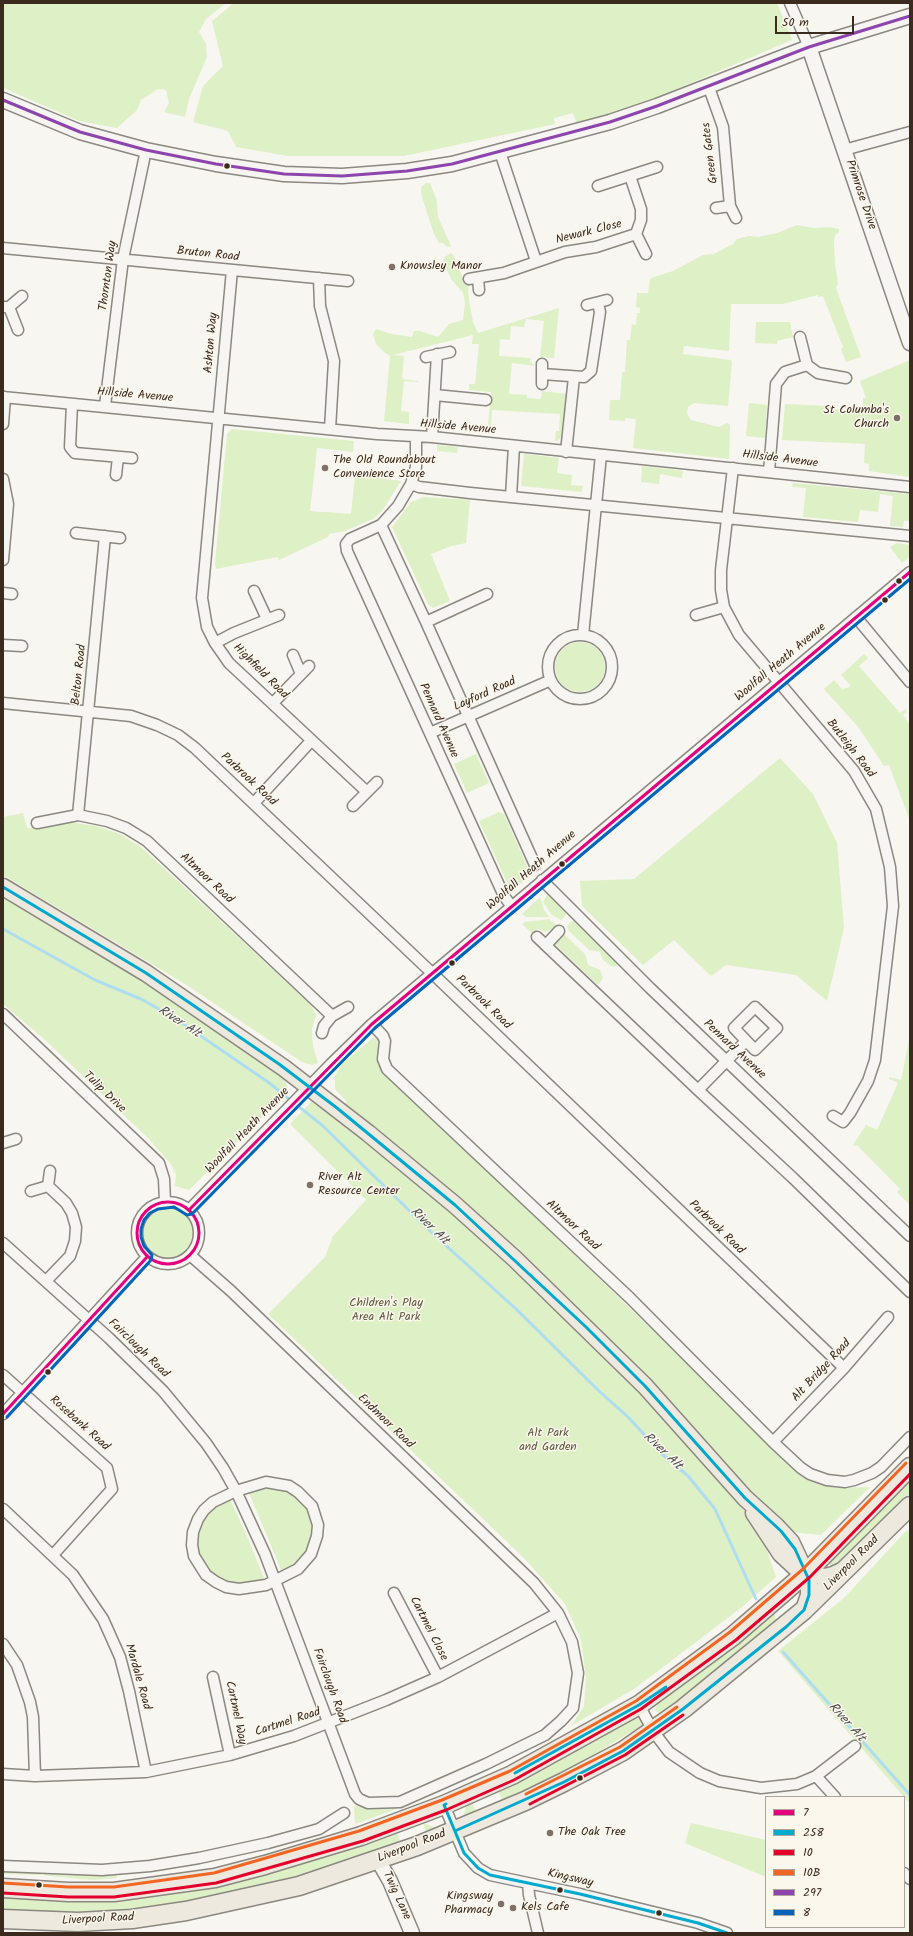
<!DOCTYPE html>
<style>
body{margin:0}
#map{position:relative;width:913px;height:1936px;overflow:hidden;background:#f8f6f0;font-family:Kalam,sans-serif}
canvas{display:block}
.frame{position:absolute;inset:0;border:4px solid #3b2a1e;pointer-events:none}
.legend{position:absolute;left:765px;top:1796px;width:140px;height:132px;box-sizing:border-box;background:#fbf7ec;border:1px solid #aea59a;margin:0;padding:5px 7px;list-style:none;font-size:12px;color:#3b2a1e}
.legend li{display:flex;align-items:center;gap:8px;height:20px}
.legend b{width:20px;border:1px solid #aea59a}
.scale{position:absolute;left:775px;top:16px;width:79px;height:18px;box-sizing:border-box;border:2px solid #3b2a1e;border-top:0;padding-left:5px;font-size:12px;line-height:14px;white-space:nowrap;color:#3b2a1e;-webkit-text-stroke:3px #fbf7ec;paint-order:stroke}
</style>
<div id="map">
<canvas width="913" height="1936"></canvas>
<div class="frame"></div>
<ul class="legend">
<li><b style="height:5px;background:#e5007d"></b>7</li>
<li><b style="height:5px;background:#00a9ce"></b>258</li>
<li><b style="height:5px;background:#e4002b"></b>10</li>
<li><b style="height:5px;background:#f26522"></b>10B</li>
<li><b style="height:5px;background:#8e44ad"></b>297</li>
<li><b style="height:5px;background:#0065bd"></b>8</li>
</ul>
<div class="scale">50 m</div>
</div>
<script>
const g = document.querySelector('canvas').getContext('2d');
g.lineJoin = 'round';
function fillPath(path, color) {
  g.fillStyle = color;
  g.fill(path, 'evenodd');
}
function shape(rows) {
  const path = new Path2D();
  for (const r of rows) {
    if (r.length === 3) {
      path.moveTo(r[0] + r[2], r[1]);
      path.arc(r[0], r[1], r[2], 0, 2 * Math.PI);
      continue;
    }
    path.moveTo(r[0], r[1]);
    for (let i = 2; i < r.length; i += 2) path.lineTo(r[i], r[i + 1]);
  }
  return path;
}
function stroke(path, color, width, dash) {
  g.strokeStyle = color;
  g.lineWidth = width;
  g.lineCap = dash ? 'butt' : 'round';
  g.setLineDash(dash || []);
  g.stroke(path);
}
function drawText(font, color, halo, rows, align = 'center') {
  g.font = font + ' Kalam,sans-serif';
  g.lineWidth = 3;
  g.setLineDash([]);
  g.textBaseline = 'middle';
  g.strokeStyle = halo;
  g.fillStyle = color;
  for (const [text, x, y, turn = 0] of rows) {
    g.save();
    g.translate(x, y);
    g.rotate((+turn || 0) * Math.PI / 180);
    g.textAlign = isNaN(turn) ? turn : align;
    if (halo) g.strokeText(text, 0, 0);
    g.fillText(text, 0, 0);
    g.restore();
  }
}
const green = shape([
 [3,3,226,3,206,19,199,32,206,44,207,57,189,99,185,117,164,112,169,103,166,90,158,89,141,100,137,110,117,128,79,121,3,88],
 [234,3,777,3,792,40,630,109,577,124,573,113,554,118,555,124,404,156,288,156,236,147,228,131,193,122,203,86,223,66,212,21],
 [426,183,430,183,437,201,438,217,451,246,447,247,443,243,439,243,434,234,422,197,421,187],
 [797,225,814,228,830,227,839,229,839,232,835,235,834,241,835,264,838,283,836,288,861,357,846,362,841,349,843,347,823,296,818,297,818,295,783,304,731,304,729,351,684,346,683,354,731,360,732,363,728,406,694,403,688,407,687,414,691,420,719,427,727,423,730,425,729,459,633,448,636,419,625,418,625,421,609,420,610,400,620,400,622,372,625,372,627,340,630,340,632,324,636,325,637,313,640,313,640,308,636,307,637,293,648,293,650,279,654,277,673,271,703,255,714,254,733,244,737,239,749,236,758,237,777,233],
 [451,253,453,254,464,281,469,286,468,291,469,300,473,322,478,333,559,308,554,358,540,357,544,321,526,319,524,327,511,326,510,340,500,339,499,356,531,358,530,361,535,366,512,363,509,394,527,395,527,398,541,399,542,391,566,394,561,437,557,441,555,441,556,431,559,431,560,414,492,410,491,427,488,426,491,392,469,390,469,384,475,384,479,344,472,344,473,335,393,355,404,356,402,379,418,381,418,382,404,381,401,411,409,412,409,424,384,421,390,356,384,352,376,344,373,334,376,329,391,334,412,337,414,331,420,331,438,337,449,324,463,320,465,303,463,293,451,279,443,261,445,257],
 [756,322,790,322,793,337,777,341,777,344,755,343],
 [910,360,910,477,869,471,869,464,864,463,865,444,782,440,785,404,830,406,830,409,849,410,863,409,863,398,866,398,860,381],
 [749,403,767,405,765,438,746,436],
 [232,429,354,441,353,452,317,448,310,511,351,514,355,475,401,481,382,511,373,519,345,531,329,534,328,537,279,560,277,557,216,569,215,564,227,434],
 [437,445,458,447,457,453,437,451],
 [524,454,559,458,557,473,572,475,571,485,583,486,582,492,521,486],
 [642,466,683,471,682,478,660,474,659,484,641,482],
 [793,483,910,494,910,521,904,521,903,527,890,526,893,496,880,494,878,512,860,510,858,522,803,517,806,488,792,487],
 [424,497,470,500,466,543,451,546,431,554,450,601,433,608,428,604,392,527,411,502],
 [897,543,910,545,910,556,902,563,890,547],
 [580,667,25],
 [864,654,868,658,859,666,900,713,905,709,907,712,903,715,910,725,910,821,889,765,884,766,859,728,824,689,834,680,842,689,850,687,850,685,841,675],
 [476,754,489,783,467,793,454,764],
 [780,758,813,794,837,843,844,928,827,1001,796,975,726,965,711,976,674,940,643,965,582,906,580,881,634,879],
 [499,812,504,814,531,875,515,888,509,887,479,821],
 [23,813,27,828,70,822,96,826,120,834,141,847,310,1004,316,1015,312,1029,313,1046,318,1063,312,1065,302,1062,185,984,3,875,3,817],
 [548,893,565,911,566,915,561,920,552,915,543,902],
 [3,894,88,941,280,1072,288,1087,260,1119,258,1118,252,1123,254,1125,189,1190,175,1186,176,1174,170,1163,149,1139,44,1039,3,1004],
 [540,897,544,910,549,917,526,917,522,914],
 [549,919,556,925,552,929,545,932,538,929,533,934,522,924,525,922],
 [574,919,577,920,621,961,614,967,611,966,603,960,600,952,589,950,568,930,567,926],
 [559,933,564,934,585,954,588,965,600,970,603,978,598,985,554,943],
 [910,1035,909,1198,910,1205,897,1192,900,1189,857,1145,855,1146,853,1145,866,1125,877,1130,898,1083,889,1079,889,1077,901,1080],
 [373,1038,379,1039,378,1064,392,1080,783,1455,807,1476,837,1488,870,1487,821,1535,791,1532,786,1536,645,1386,337,1108,347,1102,335,1089,335,1076,342,1064],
 [312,1101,366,1136,610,1359,700,1456,761,1532,776,1577,742,1607,637,1687,571,1726,584,1706,586,1678,581,1640,565,1604,524,1558,268,1314,325,1257,333,1236,366,1200,290,1124],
 [167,1234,26],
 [910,1476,910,1493,846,1559,835,1567,828,1563],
 [264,1487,285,1490,290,1492,307,1508,313,1522,310,1545,307,1551,294,1565,286,1571,282,1572,249,1493,249,1491],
 [230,1499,247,1536,264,1578,261,1581,237,1584,223,1580,206,1569,198,1556,196,1543,199,1528,204,1517,213,1507],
 [907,1530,910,1532,910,1804,778,1651,844,1598],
 [778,1606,773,1613,778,1621,660,1714,655,1710,658,1702,709,1666],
 [637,1717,641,1717,644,1722,643,1725,564,1772,503,1802,497,1788],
 [471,1800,477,1814,463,1817,466,1807],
 [357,1805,361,1807,398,1806,399,1808,355,1824,354,1807],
 [423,1823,437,1828,437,1830,427,1835],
 [691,1823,766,1840,766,1877,685,1843],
 [396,1829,401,1844,331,1868,222,1898,101,1915,3,1912,3,1897,101,1900],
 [3,1869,41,1872,41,1875,3,1874],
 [44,1872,94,1874,116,1873,117,1878,93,1880,49,1876,44,1875]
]);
const stream = shape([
 [3,929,95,980,141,999,173,1017,268,1082,323,1126,430,1231,516,1309,600,1392,628,1417,662,1454,688,1476,715,1509,756,1599],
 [783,1652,910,1795]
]);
const street = shape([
 [790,3,809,47],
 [708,85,723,127,730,206,736,218],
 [844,150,910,132],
 [500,152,536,261],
 [598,186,657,167],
 [716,208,730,206],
 [636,234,646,254],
 [3,248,348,281],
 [232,270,202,598,207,627,215,643,229,663,367,792],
 [319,278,320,306,334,361,330,429],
 [478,278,479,290],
 [469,279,504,273,565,252,596,247,636,234,641,220,641,209,630,176],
 [587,305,607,300],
 [3,307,9,307,22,296],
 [9,307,18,330],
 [800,337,807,365,818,373,846,378],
 [426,357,450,352],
 [542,374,584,377,591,371,600,312,598,303],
 [542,384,542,364],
 [435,395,486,400],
 [3,397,377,434,432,437,910,487],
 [72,404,70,447,75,453,132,458],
 [105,406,123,259,146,150],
 [3,424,5,397],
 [416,437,416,467,411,484,398,506,381,525,350,539,346,544,347,551,504,896,512,907],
 [432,437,437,354],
 [566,452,574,377],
 [733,468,721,570,721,590,724,607,739,635,854,771,876,809,890,867,893,906,875,1060,868,1081,850,1113,843,1122,833,1116],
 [769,472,776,384,785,372,807,365],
 [116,475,118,457],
 [3,479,8,504,3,560],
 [411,484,419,487,470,493,910,536],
 [511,497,514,446],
 [381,525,426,622,535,865],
 [76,533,120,538],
 [254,591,267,619],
 [3,593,12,594],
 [696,615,724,607],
 [856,617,910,682],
 [426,622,487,594],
 [583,635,601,455],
 [580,667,32],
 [215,643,234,633,279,615],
 [3,645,22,646],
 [293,655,301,674],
 [3,703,131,716,157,725,178,735,195,748,432,973,844,1368],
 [273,703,309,666],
 [430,733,551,680],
 [254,803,311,741],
 [353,806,377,782],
 [78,815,105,536],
 [37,823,78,815,107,821,126,828,147,841,332,1016],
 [542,880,650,988,910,1236],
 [537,937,698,1090,793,1178,910,1292],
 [546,945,559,931],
 [755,1007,777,1028,755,1050,734,1028,755,1007],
 [3,1014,159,1163,164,1179,165,1202],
 [372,1024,383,1036,385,1041,383,1059,387,1069,630,1298,773,1442,801,1468,810,1474,827,1480,845,1482,854,1480,872,1473,881,1467,910,1437],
 [322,1033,324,1026,332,1016,348,1007],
 [698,1090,746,1041],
 [3,1143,16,1139],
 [31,1191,48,1186,50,1171],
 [168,1233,31],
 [189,1210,331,1064,372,1024,910,572],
 [3,1243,109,1338,163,1391,206,1443,223,1468,236,1491,265,1554,355,1794,359,1799,368,1803,400,1802,486,1764,545,1735,561,1721,573,1708,578,1673,572,1642,558,1613,534,1583,231,1291,190,1255],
 [46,1281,70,1256,75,1241,76,1227,72,1213,66,1203,48,1186],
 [3,1375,107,1468,112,1489,53,1555],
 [3,1414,147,1257],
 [773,1442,844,1368,888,1317],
 [266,1482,289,1486,298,1492,312,1506,318,1525,317,1536,311,1554,298,1569,266,1585,239,1589,226,1587,216,1582,206,1575,194,1556,192,1545,193,1532,198,1519,204,1510,213,1502,236,1491,266,1482],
 [3,1509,73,1575,103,1619,120,1657,129,1691,146,1772],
 [394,1593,438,1677],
 [3,1644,17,1665,30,1702,33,1717,35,1776],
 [213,1677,230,1755],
 [639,1705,653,1731,669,1752,700,1773,719,1781,761,1788,797,1784,816,1776,855,1746],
 [3,1774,35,1776,146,1772,230,1755,294,1736,386,1700,438,1677,558,1613],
 [816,1776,835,1797],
 [444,1805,464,1853,478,1868,490,1875,580,1894,698,1923,727,1933],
 [3,1866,102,1870,150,1866,199,1858,268,1843,319,1829,344,1813],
 [904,1873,910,1879],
 [528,1883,529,1895,538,1933]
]);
const secondary = shape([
 [809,47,910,343],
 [3,100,80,132,146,150,216,164,284,174,342,176,407,171,452,164,610,122,657,106,809,47,910,16],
 [378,1860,390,1881,412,1933]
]);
const primary = shape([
 [3,887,146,973,284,1068,368,1133,455,1205,515,1259,645,1386,745,1498,776,1526,791,1542,809,1580,809,1595,804,1610],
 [754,1513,781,1554,796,1568,806,1573,825,1577,833,1575,846,1569]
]);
const highway = shape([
 [3,1888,68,1892,114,1892,215,1878,265,1865,361,1836,444,1805,512,1775,639,1705,733,1636,806,1573,910,1467],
 [3,1919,78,1922,132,1919,186,1911,299,1886,417,1846,525,1801,564,1782,623,1751,683,1709,804,1610,910,1506]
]);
const bus1 = shape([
 [168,1233,31],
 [189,1210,372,1024,910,572],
 [3,1414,147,1257]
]);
const bus2 = shape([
 [3,887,146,973,279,1064,337,1108,455,1205,586,1327,645,1386,745,1498,781,1531,795,1549,809,1580,809,1595,804,1610,786,1627,683,1709,623,1751,564,1782,455,1831],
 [515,1773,639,1705,666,1687],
 [446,1804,444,1805,464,1853,478,1868,490,1875,580,1894,698,1923,727,1933]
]);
const bus3 = shape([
 [530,1804,625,1755,683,1715],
 [3,1893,68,1897,114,1897,216,1883,363,1841,446,1810,514,1780,641,1709,736,1640,810,1577,910,1474]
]);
const bus4 = shape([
 [526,1794,620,1747,677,1707],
 [3,1883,68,1887,114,1887,214,1873,359,1831,442,1800,510,1771,636,1701,730,1632,803,1569,906,1463]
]);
const bus5 = shape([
 [3,100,80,132,146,150,216,164,284,174,342,176,407,171,452,164,610,122,657,106,809,47,910,16]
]);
const bus6 = shape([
 [7,1417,151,1260,152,1255,144,1246,141,1237,141,1229,144,1220,150,1213,158,1209,174,1207,187,1215,192,1214,375,1028,910,579]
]);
const markers = [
 [227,166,3.5,"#3b2a1e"],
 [392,267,4,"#7d7168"],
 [897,418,4,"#7d7168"],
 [325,468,4,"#7d7168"],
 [899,581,3.5,"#3b2a1e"],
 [885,600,3.5,"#3b2a1e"],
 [562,864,3.5,"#3b2a1e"],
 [452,963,3.5,"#3b2a1e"],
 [310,1185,4,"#7d7168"],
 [48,1372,3.5,"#3b2a1e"],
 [580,1778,3.5,"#3b2a1e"],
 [550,1833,4,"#7d7168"],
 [39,1885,3.5,"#3b2a1e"],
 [560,1890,3.5,"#3b2a1e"],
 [501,1904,4,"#7d7168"],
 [513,1908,4,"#7d7168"],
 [659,1913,3.5,"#3b2a1e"]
];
const streetNames = [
 ["Green Gates",711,153,-97],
 ["Primrose Drive",860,195,71],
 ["Newark Close",589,233,-14],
 ["Bruton Road",208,255,6],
 ["Thornton Way",109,276,-82],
 ["Ashton Way",212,343,-85],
 ["Hillside Avenue",135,396,5],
 ["Hillside Avenue",458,428,5],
 ["Hillside Avenue",780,460,7],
 ["Woolfall Heath Avenue",781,663,-40],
 ["Highfield Road",260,672,45],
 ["Belton Road",80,675,-84],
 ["Layford Road",485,695,-24],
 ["Pennard Avenue",438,721,66],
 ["Butleigh Road",850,749,52],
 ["Parbrook Road",248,780,43],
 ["Woolfall Heath Avenue",532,871,-41],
 ["Altmoor Road",206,879,43],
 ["Parbrook Road",483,1003,44],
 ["Pennard Avenue",734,1050,43],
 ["Tulip Drive",104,1093,44],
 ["Woolfall Heath Avenue",248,1131,-46],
 ["Altmoor Road",572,1226,43],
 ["Parbrook Road",716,1228,44],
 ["Fairclough Road",138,1349,44],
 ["Alt Bridge Road",822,1371,-47],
 ["Endmoor Road",385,1422,44],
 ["Rosebank Road",79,1424,42],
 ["Liverpool Road",852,1564,-45],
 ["Cartmel Close",428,1629,63],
 ["Mardale Road",137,1677,74],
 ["Fairclough Road",329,1686,70],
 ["Cartmel Way",235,1713,78],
 ["Cartmel Road",288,1723,-18],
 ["Liverpool Road",412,1847,-21],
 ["Kingsway",570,1879,13],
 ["Twig Lane",396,1896,65],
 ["Liverpool Road",98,1920,-3]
];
const poiNames = [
 ["Knowsley Manor",400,267],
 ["St Columba's",889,411,"right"],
 ["Church",889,425,"right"],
 ["The Old Roundabout",333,461],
 ["Convenience Store",333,475],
 ["River Alt",318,1178],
 ["Resource Center",318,1192],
 ["The Oak Tree",558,1833],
 ["Kingsway",493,1897,"right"],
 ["Pharmacy",493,1911,"right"],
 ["Kels Cafe",521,1908]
];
const parkNames = [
 ["Children's Play",386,1304],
 ["Area Alt Park",386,1318],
 ["Alt Park",548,1434],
 ["and Garden",548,1448]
];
const waterNames = [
 ["River Alt",179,1023,33],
 ["River Alt",429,1227,44],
 ["River Alt",662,1452,43],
 ["River Alt",846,1723,48]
];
fillPath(green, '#def0c6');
stroke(stream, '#aeddf0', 3);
stroke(street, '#8b8781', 13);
stroke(secondary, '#8b8781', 17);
stroke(primary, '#8b8781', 19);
stroke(highway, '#8b8781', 21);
stroke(street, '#f6f5f1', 10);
stroke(secondary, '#f6f5f1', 14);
stroke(primary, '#eee9de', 16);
stroke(highway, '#eee9de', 18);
stroke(bus1, '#e5007d', 3);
stroke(bus2, '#00a9ce', 3);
stroke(bus3, '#e4002b', 3);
stroke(bus4, '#f26522', 3);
stroke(bus5, '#8e44ad', 3);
stroke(bus6, '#0065bd', 3);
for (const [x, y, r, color] of markers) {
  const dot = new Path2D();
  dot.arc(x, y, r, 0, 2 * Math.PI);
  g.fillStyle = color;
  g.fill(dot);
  stroke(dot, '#fbf7ec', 1.5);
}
drawText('12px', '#3b2a1e', '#fbf7ec', streetNames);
drawText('12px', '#3b2a1e', '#fbf7ec', poiNames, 'left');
drawText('12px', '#5e5a3f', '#fbf7ec', parkNames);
drawText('italic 13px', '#505452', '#fbf7ec', waterNames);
</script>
